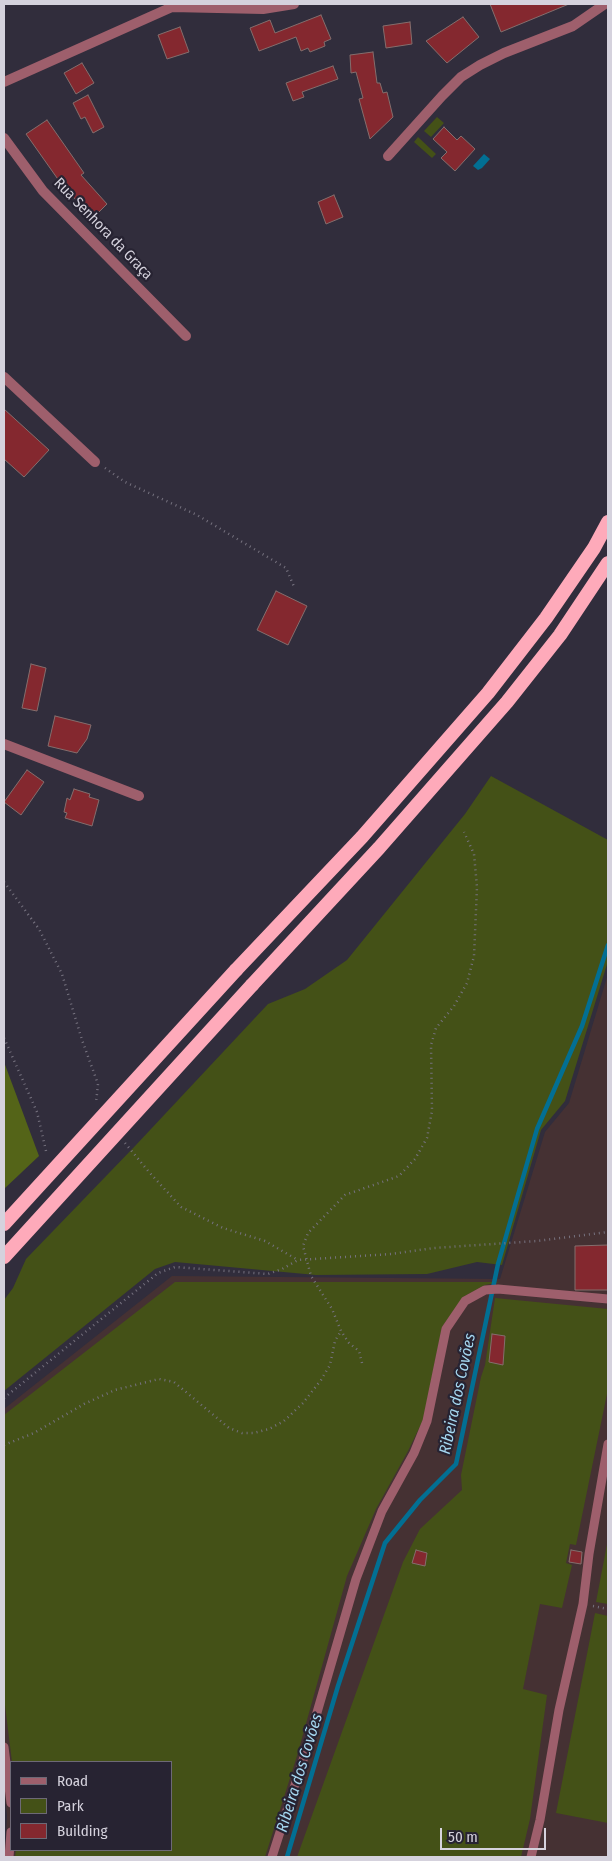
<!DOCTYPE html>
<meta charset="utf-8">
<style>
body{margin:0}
#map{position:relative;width:612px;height:1861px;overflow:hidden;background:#312d3c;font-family:"Fira Sans Condensed",sans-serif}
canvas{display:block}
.frame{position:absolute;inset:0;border:5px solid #d5d2dd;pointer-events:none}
.legend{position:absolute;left:10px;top:1761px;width:162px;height:90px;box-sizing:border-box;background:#272332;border:1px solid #6d6976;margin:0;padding:6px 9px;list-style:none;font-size:15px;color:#d5d2dd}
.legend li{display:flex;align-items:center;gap:10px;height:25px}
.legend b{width:25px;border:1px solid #6d6976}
.scale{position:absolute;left:440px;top:1828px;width:106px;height:22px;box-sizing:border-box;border:2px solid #d5d2dd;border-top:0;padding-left:6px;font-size:15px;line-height:18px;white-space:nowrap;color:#d5d2dd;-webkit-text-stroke:4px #272332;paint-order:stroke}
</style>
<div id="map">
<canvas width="612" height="1861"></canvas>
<div class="frame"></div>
<ul class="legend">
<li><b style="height:6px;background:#9e5f6c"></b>Road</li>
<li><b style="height:14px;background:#445117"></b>Park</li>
<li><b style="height:14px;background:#84282f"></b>Building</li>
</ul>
<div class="scale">50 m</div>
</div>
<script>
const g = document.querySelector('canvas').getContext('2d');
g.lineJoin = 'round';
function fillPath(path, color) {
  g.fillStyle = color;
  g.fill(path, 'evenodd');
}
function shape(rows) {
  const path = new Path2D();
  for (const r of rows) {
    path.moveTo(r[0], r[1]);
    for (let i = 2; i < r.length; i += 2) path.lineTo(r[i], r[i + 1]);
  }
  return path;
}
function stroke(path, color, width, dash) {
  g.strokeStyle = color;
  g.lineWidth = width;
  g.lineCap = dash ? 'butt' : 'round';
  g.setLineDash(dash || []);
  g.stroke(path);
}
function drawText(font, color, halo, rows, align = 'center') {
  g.font = font + ' "Fira Sans Condensed",sans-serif';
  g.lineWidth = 4.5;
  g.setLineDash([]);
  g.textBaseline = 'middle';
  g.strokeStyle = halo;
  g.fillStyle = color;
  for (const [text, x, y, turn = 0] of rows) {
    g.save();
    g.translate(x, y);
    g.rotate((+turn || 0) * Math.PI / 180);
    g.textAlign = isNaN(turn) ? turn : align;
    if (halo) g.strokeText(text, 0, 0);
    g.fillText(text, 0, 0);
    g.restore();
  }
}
const education = shape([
 [608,974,608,1857,5,1857,7,1815,4,1789,4,1409,172,1276,500,1279,545,1132,569,1103],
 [11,1762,171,1762,171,1850,11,1850]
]);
const green = shape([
 [437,117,444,123,431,137,424,131],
 [418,137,436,154,432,158,414,142],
 [491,776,608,840,608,961,565,1101,541,1130,502,1265,477,1262,427,1274,316,1275,175,1262,155,1269,4,1391,4,1300,13,1288,26,1259,136,1145,268,1004,305,989,347,960,465,814],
 [175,1282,500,1282,485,1285,463,1297,442,1327,423,1420,408,1451,376,1509,347,1576,297,1756,265,1857,15,1857,16,1850,171,1850,171,1762,12,1762,4,1697,4,1415],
 [495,1298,608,1309,608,1389,576,1545,570,1544,566,1563,572,1565,562,1608,540,1604,523,1689,547,1695,530,1819,521,1857,297,1857,403,1562,420,1529,462,1490,461,1475,481,1377,485,1365],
 [608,1539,608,1604,596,1602],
 [595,1613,608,1616,608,1823,556,1813]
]);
const forest = shape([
 [4,1062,39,1156,4,1189]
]);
const water = shape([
 [484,154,490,159,482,168,478,170,473,166]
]);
const stream = shape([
 [287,1857,338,1686,385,1543,420,1500,456,1464,498,1264,537,1129,582,1026,608,945]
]);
const building = shape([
 [490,4,569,4,501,32,490,4],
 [321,15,331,39,324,42,325,46,310,52,308,48,301,51,296,37,259,51,250,28,270,20,275,33,321,15],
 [463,17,479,37,447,63,426,41,463,17],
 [410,22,412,44,386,48,383,26,410,22],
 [180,27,189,52,167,59,158,35,180,27],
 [373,52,377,83,380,83,383,93,387,92,393,117,370,139,359,99,363,98,356,72,351,73,350,55,373,52],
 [82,63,94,83,76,94,64,73,82,63],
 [333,66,338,79,302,92,304,97,293,101,286,83,333,66],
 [88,95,104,127,93,133,85,117,81,119,73,103,88,95],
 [47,120,84,173,81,175,107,204,93,218,62,185,26,134,47,120],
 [444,127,457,140,461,136,475,149,455,171,441,158,447,152,433,139,444,127],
 [334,195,343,217,326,224,318,202,334,195],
 [4,409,49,450,24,477,4,459,4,409],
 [276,591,307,606,288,645,257,630,276,591],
 [31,664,46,668,37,711,22,708,31,664],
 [55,716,91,725,87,739,77,753,48,746,55,716],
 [27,770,44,782,21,815,4,802,27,770],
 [74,789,90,794,89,797,99,800,92,826,65,818,67,813,64,812,67,798,70,800,74,789],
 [608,1245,608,1290,575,1290,575,1246,608,1245],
 [492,1334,505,1336,503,1365,489,1362,492,1334],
 [416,1550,427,1553,425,1566,412,1563,416,1550],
 [571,1550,582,1552,581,1564,569,1562,571,1550]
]);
const path = shape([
 [105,468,125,482,197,515,286,568,295,589],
 [4,882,39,929,62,974,82,1040,98,1084,96,1103],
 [4,1038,37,1112,46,1151],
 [125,1143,149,1172,181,1207,223,1228,265,1241,298,1260],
 [362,1363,359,1351,349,1343,341,1331,332,1309,311,1276,303,1246,308,1233,345,1195,399,1176,415,1159,427,1138,432,1111,431,1045,436,1028,454,1006,467,983,474,956,477,887,474,854,464,832],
 [4,1398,158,1273,175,1267,268,1274,282,1269,298,1260,391,1254,434,1248,537,1241,608,1232],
 [4,1445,34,1433,84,1404,115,1390,159,1379,174,1382,229,1428,242,1433,254,1433,269,1429,284,1421,303,1403,321,1380,330,1365,335,1341,341,1331],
 [593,1606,608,1609]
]);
const service = shape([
 [4,1747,11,1803],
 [9,1857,11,1832],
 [272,1857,304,1757,356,1579,382,1511,414,1453,427,1421,446,1329,465,1301,485,1290,498,1289,608,1299],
 [531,1857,540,1820,559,1710,583,1604,589,1554,608,1444]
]);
const minor = shape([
 [4,82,172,7,263,9,294,4],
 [4,138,43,191,186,336],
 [388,156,442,96,461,77,480,65,504,53,573,26,605,4],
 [4,377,95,462],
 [4,744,139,796]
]);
const trunk = shape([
 [236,970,362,837,488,693,546,618,594,548,608,522],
 [252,985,379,848,507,702,560,635,608,563]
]);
const trunkBridge = shape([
 [4,1224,236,970],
 [4,1257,252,985]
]);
const streetNames = [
 ["Rua Senhora da Graça",103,229,46]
];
const waterNames = [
 ["Ribeira dos Covões",458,1394,-78],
 ["Ribeira dos Covões",300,1773,-73]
];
fillPath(education, '#453133');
fillPath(green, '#445117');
fillPath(forest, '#546418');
fillPath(water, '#026f93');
stroke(stream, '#026f93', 4.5);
fillPath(building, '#84282f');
stroke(building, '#846e6d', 1);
stroke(path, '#76727f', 2.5, [1, 4]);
stroke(service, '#9e5f6c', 9);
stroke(minor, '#9e5f6c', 10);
stroke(trunk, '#feaaba', 14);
stroke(trunkBridge, '#feaaba', 14);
drawText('15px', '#d5d2dd', '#272332', streetNames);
drawText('italic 16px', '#a5d7f0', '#272332', waterNames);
</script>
